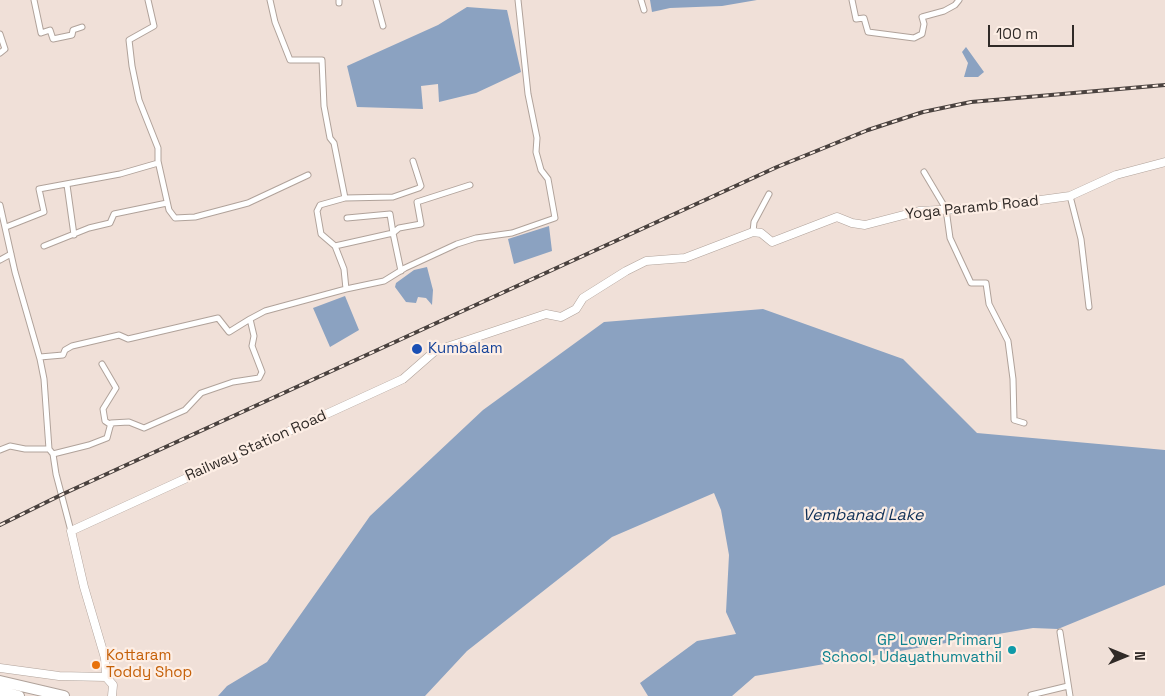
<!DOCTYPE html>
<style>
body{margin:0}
#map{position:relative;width:1165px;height:696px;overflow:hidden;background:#f0e0d8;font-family:"Space Grotesk",sans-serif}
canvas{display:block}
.north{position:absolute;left:1100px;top:631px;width:50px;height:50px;-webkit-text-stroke:4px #fdeee5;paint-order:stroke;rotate:90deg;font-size:14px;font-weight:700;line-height:20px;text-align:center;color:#302a27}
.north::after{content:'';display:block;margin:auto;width:18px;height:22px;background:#302a27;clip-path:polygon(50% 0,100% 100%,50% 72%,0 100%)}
.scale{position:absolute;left:988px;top:25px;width:86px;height:22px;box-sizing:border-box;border:2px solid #302a27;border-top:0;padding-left:6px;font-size:15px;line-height:18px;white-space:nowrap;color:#302a27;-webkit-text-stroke:4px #fdeee5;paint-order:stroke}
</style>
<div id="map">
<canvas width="1165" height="696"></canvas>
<div class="north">N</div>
<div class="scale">100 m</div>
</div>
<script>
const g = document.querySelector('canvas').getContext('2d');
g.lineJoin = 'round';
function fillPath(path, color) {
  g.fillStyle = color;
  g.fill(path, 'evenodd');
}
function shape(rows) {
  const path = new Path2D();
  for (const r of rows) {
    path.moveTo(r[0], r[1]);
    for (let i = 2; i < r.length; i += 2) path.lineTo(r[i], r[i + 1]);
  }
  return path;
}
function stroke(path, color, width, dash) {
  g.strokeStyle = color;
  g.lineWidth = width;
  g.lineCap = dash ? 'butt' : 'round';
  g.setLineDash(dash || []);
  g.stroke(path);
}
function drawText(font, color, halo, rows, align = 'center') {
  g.font = font + ' "Space Grotesk",sans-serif';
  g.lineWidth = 4.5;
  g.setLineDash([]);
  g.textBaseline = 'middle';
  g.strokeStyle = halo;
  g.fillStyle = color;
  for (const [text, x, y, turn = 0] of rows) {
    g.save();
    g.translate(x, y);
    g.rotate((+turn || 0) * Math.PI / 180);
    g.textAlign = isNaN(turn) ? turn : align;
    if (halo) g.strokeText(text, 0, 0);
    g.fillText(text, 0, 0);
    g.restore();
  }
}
const water = shape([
 [650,0,757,0,722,6,670,8,652,12],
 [467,7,507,10,521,72,476,93,439,102,438,84,421,86,423,109,357,107,347,66,438,25],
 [966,47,984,72,978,77,964,77,968,63,962,52],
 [549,226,552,251,514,264,508,239],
 [427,267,433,290,432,305,426,298,418,297,416,303,406,302,395,287,396,283,414,270],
 [345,296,359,330,330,347,313,308],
 [763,309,903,359,977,433,1165,450,1165,585,1058,629,1033,628,755,676,732,696,648,696,640,683,697,641,736,634,726,612,729,555,721,510,714,493,612,537,467,651,425,696,218,696,227,686,267,662,370,516,483,410,604,322]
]);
const street = shape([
 [34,0,41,33,50,30,53,39,72,35,73,30,82,27],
 [148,0,154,26,129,40,132,66,139,100,158,148,158,161,169,210,175,218,195,217,248,203,308,175],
 [270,0,275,22,290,60,322,60,324,106,330,138,334,143,345,198,320,205,317,211,321,234,335,246,344,269,346,289],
 [339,0,339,3],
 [376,0,383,26],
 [641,0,644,10],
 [852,0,856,19,864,18,868,32,914,38,922,34,924,24,922,17,944,11,955,5,959,0],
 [0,34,5,49,0,53],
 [924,172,946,209,950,238,971,283,986,283,989,304,1008,341,1013,379,1014,420,1024,423],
 [67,185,74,235],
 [1070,196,1081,239,1089,307],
 [345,198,393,197,419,188,421,186,413,161],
 [0,205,15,272,40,359,44,379,49,449,53,454,56,474,71,531],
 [6,227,44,212,39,189,120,174,158,163],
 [753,232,754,222,769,194],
 [44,246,89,228,110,223,114,214,167,203],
 [335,246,393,233,390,214,347,218],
 [0,260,11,254],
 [401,271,393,233,399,228,421,224,417,202,470,185],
 [40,357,63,355,65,350,72,346,119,335,128,339,218,318,229,332,250,319],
 [102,364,116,388,103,409,105,421,111,425],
 [0,450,10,446,25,449,49,449],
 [53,454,89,445,107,438,111,423,129,422,144,428,185,410,201,393,233,382,259,378,262,372,252,346,254,336,250,319,265,311,346,289,384,281,405,268,457,244,476,238,512,233,555,218,548,179,541,170,536,152,537,138,528,94,518,0],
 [1060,632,1070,696],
 [1031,695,1068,686]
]);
const secondary = shape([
 [0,668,59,676,106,677,113,685,112,696],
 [106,677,105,658,84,587,71,531,403,379,435,351,546,314,561,317,576,309,583,298,626,271,646,261,685,258,753,232,761,233,772,242,837,217,852,223,865,225,919,211,982,208,1070,196,1116,175,1165,162]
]);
const highway = shape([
 [0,681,64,696],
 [0,691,19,696]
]);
const rail = shape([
 [0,525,63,494,777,167,868,130,923,112,971,102,1165,85]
]);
const markers = [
 [417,349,6,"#1a4fb4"],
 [1012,650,5,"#0f9aa8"],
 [96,665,5,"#e8710a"]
];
const streetNames = [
 ["Yoga Paramb Road",972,208,-6],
 ["Railway Station Road",256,446,-24]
];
const transitNames = [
 ["Kumbalam",428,349]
];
const cultureNames = [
 ["GP Lower Primary",1002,641],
 ["School, Udayathumvathil",1002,658]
];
const foodNames = [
 ["Kottaram",106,656],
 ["Toddy Shop",106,673]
];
const waterNames = [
 ["Vembanad Lake",863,516]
];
fillPath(water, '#8ba2c1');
stroke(street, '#b0a29a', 7);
stroke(secondary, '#b0a29a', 9);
stroke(highway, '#b0a29a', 12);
stroke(street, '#fff', 5);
stroke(secondary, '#fff', 8);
stroke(highway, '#fff', 10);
stroke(rail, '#4a423f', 4);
stroke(rail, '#fdeee5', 2, [5.5]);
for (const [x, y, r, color] of markers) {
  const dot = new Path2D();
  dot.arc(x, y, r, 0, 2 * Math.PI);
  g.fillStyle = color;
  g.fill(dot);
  stroke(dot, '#fdeee5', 2);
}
drawText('15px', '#302a27', '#fdeee5', streetNames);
drawText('15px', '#164399', '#fdeee5', transitNames, 'left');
drawText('15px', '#0d838f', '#fdeee5', cultureNames, 'right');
drawText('15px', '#c56008', '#fdeee5', foodNames, 'left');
drawText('italic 16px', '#0c2d55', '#fdeee5', waterNames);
</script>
